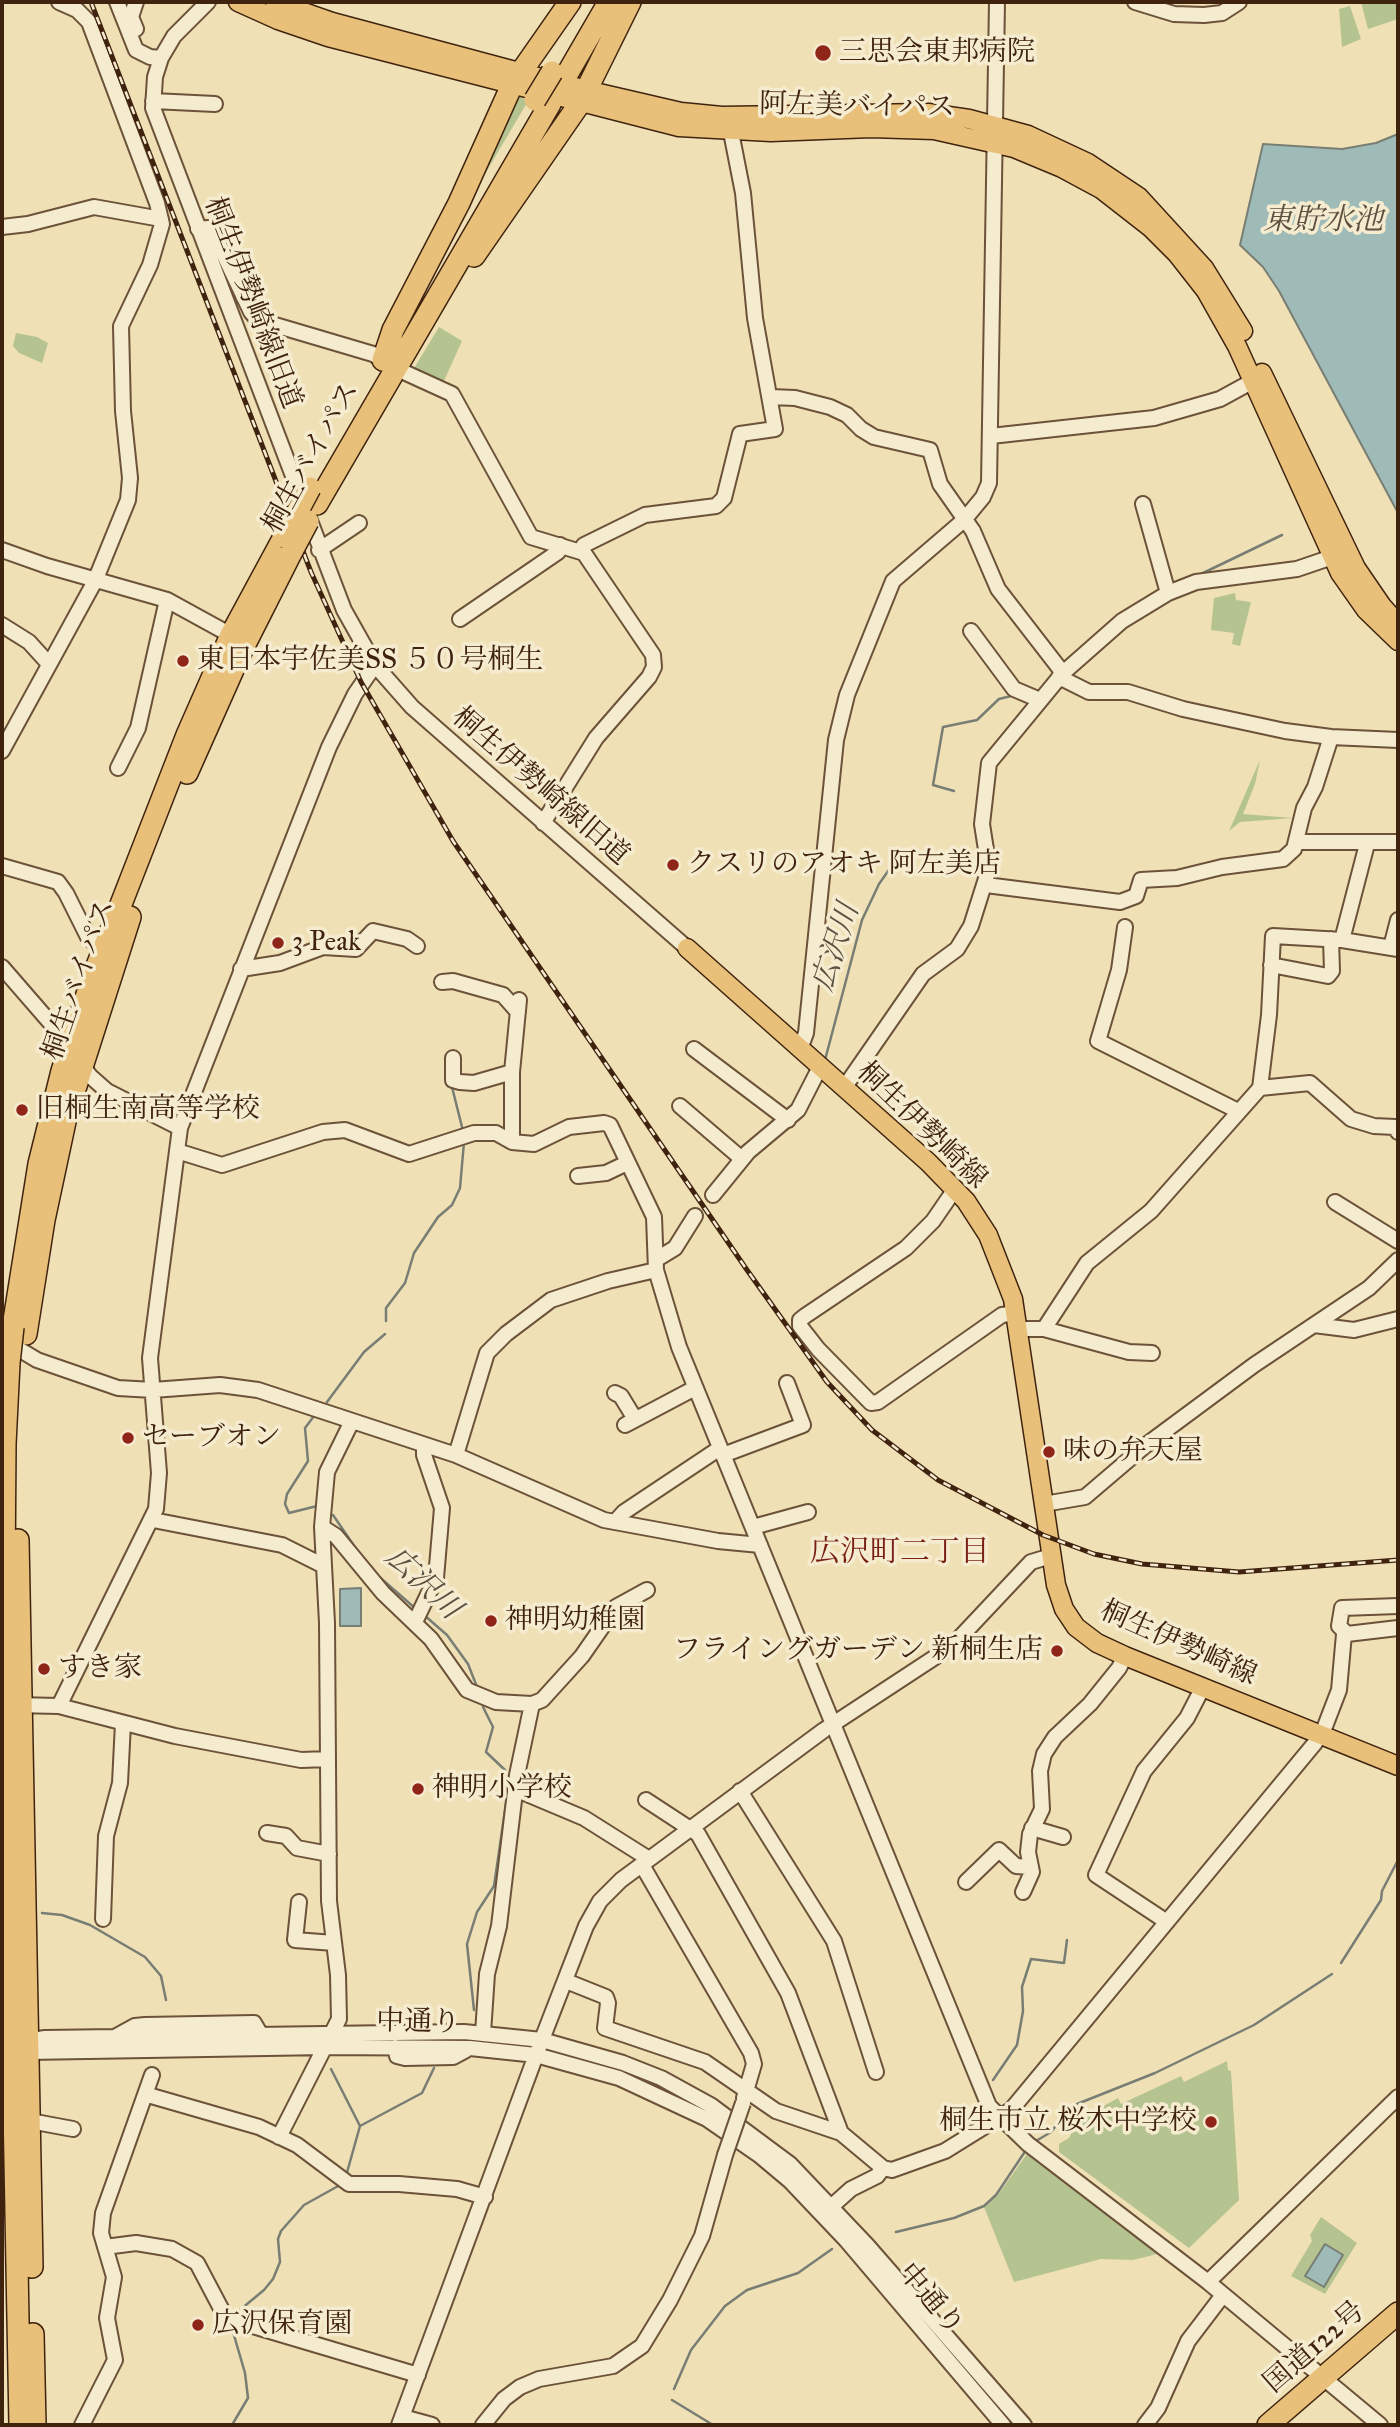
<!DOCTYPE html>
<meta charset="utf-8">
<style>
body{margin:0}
#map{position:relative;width:1400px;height:2427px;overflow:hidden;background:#f0e0b5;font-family:"IM FELL Great Primer",serif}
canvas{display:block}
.frame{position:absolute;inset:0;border:4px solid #3f230f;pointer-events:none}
</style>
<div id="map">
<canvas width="1400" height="2427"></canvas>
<div class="frame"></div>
</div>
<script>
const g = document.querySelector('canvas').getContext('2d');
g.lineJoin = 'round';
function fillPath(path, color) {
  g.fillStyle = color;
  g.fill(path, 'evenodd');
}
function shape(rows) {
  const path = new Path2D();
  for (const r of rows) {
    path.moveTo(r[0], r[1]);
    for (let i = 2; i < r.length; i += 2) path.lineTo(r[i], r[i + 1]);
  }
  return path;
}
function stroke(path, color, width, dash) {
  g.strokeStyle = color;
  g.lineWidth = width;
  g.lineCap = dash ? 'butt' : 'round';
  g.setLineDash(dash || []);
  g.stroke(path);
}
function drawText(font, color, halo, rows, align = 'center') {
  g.font = font + ' "IM FELL Great Primer","Noto Serif JP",serif';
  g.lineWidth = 7;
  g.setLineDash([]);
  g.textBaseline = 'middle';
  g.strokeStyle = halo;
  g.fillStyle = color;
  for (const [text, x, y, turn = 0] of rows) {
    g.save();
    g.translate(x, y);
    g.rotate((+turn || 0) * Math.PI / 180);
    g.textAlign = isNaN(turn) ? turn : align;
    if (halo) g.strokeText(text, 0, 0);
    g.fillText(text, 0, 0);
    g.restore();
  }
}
const green = shape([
 [1361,2,1398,2,1398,19,1368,29],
 [1350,6,1361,39,1342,47,1339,9],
 [520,97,528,101,438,254,516,100],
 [439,327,462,341,443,383,413,370],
 [16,333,37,337,48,343,42,363,19,353,13,346],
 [1235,593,1236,600,1251,602,1240,646,1232,644,1234,633,1211,630,1214,598],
 [1260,760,1255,784,1243,814,1293,818,1240,822,1229,831],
 [1227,2061,1228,2070,1231,2071,1239,2200,1189,2248,1059,2152,1059,2144,1069,2138,1078,2120,1118,2098,1121,2104,1181,2076,1184,2082],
 [1027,2154,1158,2252,1157,2254,1133,2260,1101,2259,1014,2282,984,2207,997,2196],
 [1321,2217,1357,2243,1325,2294,1291,2276,1312,2241,1310,2235]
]);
const water = shape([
 [1398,134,1398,513,1279,291,1263,267,1240,245,1263,144,1342,149,1376,143,1398,134],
 [361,1588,361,1626,340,1626,340,1589,361,1588],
 [1325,2244,1343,2255,1324,2287,1305,2276,1325,2244]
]);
const stream = shape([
 [1201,574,1282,535],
 [954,791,933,785,943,727,977,720,999,699,1015,695],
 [825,1060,862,920,879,884,900,854],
 [452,1087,463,1131],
 [386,1321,386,1308,405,1283,414,1253,438,1217,452,1205,460,1188,464,1142],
 [327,1402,364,1352,385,1334],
 [314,1416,305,1428,308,1461,287,1494,285,1504,289,1513,317,1506],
 [333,1515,359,1553],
 [376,1574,416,1609],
 [424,1615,447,1635,468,1664,477,1687],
 [42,1913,62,1915,90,1925,145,1957,161,1976,166,2000],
 [1341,1963,1381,1900,1382,1891,1398,1860],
 [474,2010,467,1944,477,1912,494,1886,508,1790,505,1770,486,1752,493,1727,483,1707],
 [331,2069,360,2126],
 [993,2080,1017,2045,1023,2011,1022,1987,1031,1959,1064,1963,1067,1940],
 [360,2126,422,2093,434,2068],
 [1036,2141,1051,2132,1072,2106,1155,2073,1254,2025,1332,1974],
 [346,2176,360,2126],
 [896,2232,954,2218,984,2206,996,2195,1024,2153],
 [235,2314,264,2290,273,2279,280,2262,278,2239,281,2231,304,2205,340,2185],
 [231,2325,245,2373,248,2398,232,2425],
 [674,2389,691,2350,725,2306,747,2290,798,2273,832,2249],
 [672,2400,713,2425]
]);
const minor = shape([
 [117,2,136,50,150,57,161,58],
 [208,2,174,36,161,58,155,77,153,108,344,610,375,665,412,707,687,948],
 [1135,2,1174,14,1204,15,1222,13,1239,2],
 [136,29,131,17,136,2],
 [153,101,215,104],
 [2,227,28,224,94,207,161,219],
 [198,229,208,228,214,234,251,312,258,320,373,354,383,360],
 [395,368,452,394,531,537,584,553,653,655,654,667,649,677,596,738,543,823],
 [771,397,795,398,830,407,847,415,861,429,874,437,930,450,940,484,973,531,998,589,1063,673],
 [991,436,1154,418,1220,399,1253,381],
 [1143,504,1168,593],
 [2,550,47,566,167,600,238,639],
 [319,550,359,523],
 [580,551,584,545,645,515,716,506,724,498,740,434,775,429,755,318,743,193,731,132],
 [460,619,558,552,560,545],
 [2,625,29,642,49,664],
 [971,631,1014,689,1040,700],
 [1059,677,1089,692,1128,692,1183,709,1285,731,1331,737,1398,740],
 [2,751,95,581,128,500,130,478,123,411,121,326,150,265,162,224,157,203,89,22,77,10,59,2],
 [118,768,138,728,167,600],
 [1296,842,1398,842],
 [2,866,58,882,66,893,88,937,102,950],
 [986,885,1120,902,1136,896,1141,880,1177,878,1222,867,1283,859,1294,849,1304,808,1315,787,1331,737],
 [1125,927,1119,970,1098,1041,1238,1111],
 [1342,940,1367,844],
 [1391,947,1398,920],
 [1271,965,1328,976,1332,971,1331,939],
 [2,967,61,1035,90,1076,107,1091,180,1128],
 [241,969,280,963,323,947,356,949,373,931,407,939,417,946],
 [442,982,453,981,503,995,518,1012],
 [694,1049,788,1120],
 [800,1049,806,1033,836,740,847,695,893,581,964,520,983,497,989,483,997,2],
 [453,1058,453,1080,460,1082,474,1083,512,1072],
 [844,1088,923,974,957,949,971,926,989,869,982,824,989,763,1063,673,1122,621,1168,593,1196,582,1297,569,1341,554],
 [1260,1088,1310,1083,1351,1119,1374,1126,1395,1127,1398,1132],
 [680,1106,742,1159],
 [512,1142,512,1072,519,1000],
 [177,1151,222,1165,323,1132,345,1130,409,1154,474,1133,496,1133,512,1142,534,1144,569,1127,604,1123,610,1125,654,1217,656,1270,679,1347,989,2106,1028,2144,1208,2282,1380,2425],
 [578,1176,606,1173,627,1163],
 [955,1189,933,1221,906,1248,805,1316,800,1320,800,1326,818,1349,871,1403,878,1402,1002,1315,1016,1313],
 [713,1195,748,1152,798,1110,820,1067],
 [1335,1202,1398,1241],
 [657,1259,675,1248,695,1216],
 [1314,1325,1354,1330,1398,1319],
 [1019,1329,1044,1329,1129,1352,1152,1353],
 [1044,1329,1087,1263,1151,1211,1260,1088,1269,1015,1273,936,1342,940,1398,949],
 [7,1342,37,1360,118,1388,153,1390,220,1385,258,1390,456,1455,604,1520,718,1541,760,1545],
 [615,1393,621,1396,635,1419],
 [625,1425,695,1388],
 [456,1455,487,1353,506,1334,551,1300,608,1281,656,1270],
 [723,1455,803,1425,787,1383],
 [1044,1504,1085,1497,1146,1445,1254,1365,1369,1288,1398,1260],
 [153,1520,282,1545,324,1566],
 [615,1522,624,1512,720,1448],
 [322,1527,336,1536,383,1593,431,1639,467,1690,496,1702,532,1704,542,1700,582,1656,616,1607,647,1590],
 [753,1527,808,1512],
 [1398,1606,1342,1608,1339,1626,1347,1634,1398,1628],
 [415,1622,436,1578,442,1508,424,1455,424,1445],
 [14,1705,59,1706,175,1736,301,1760,328,1759],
 [59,1706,156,1509,159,1473,150,1358,180,1128,329,747,355,694,375,665],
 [515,1789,584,1818,649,1859],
 [740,1791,834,1941,876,2072],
 [646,1800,698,1834,788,1993,841,2133],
 [1032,1828,1063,1837],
 [267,1833,286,1836,297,1848,329,1854],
 [642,1865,751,2053,754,2064,744,2098],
 [966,1882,999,1850,1016,1866,1031,1867],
 [1023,1892,1032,1872,1028,1852,1030,1834,1042,1809,1040,1771,1044,1754,1055,1737,1090,1704,1119,1668,1125,1656],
 [299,1902,295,1940,334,1943],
 [103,1919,106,1836,120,1783,123,1723],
 [1167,1922,1096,1875,1144,1771,1187,1718,1203,1687],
 [566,1981,606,1997,608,2003,605,2028,705,2062,776,2111,841,2133,883,2168,892,2170,945,2151,1011,2110,1315,1743,1324,1729,1339,1690,1344,1634],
 [483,2033,487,1974,499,1926,517,1775,532,1704],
 [115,2037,135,2026,145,2025,254,2023,261,2035],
 [20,2042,45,2038,464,2032,542,2040,623,2063,661,2078,712,2106,790,2164,867,2245,1024,2425],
 [395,2047,397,2056,405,2058,453,2057,466,2050],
 [20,2048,28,2052,326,2047,470,2048,536,2055,619,2078,707,2119,759,2155,790,2181,846,2240,1003,2425],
 [148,2095,259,2127,297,2145,349,2184,399,2184,457,2189,485,2197],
 [30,2121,73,2129],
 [279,2137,339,2019,338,1975,329,1901,327,1623,322,1527,327,1472,352,1421],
 [832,2206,851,2189,877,2176,883,2168],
 [105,2247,136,2243,172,2249,197,2263,226,2318,418,2375],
 [1208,2282,1398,2097],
 [403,2417,432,2425],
 [82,2425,115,2360,107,2318,114,2277,101,2233,103,2213,152,2075],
 [399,2425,536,2055,586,1926,600,1901,621,1880,824,1730,952,1646,1031,1562,1051,1556],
 [483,2425,504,2399,520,2387,539,2379,613,2366,642,2346,670,2300,702,2236,725,2155],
 [1145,2425,1158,2408,1188,2341,1223,2295]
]);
const major = shape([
 [238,2,278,20,328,37,679,127,771,132,871,128,934,130,1014,148,1062,168,1101,189,1151,228,1177,254,1206,291,1237,346,1340,573,1366,610,1398,641],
 [275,2,332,22,586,90,681,112,722,116,928,113,969,119,1028,135,1088,163,1139,197,1204,268,1243,331],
 [1262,373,1356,568,1382,606,1398,624],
 [687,948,928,1162,966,1201,988,1235,1013,1299,1056,1585,1064,1609,1076,1627,1097,1643,1125,1656,1398,1766]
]);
const highway = shape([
 [566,76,609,2],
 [474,256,580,103,630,2],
 [383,360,393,330,459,203,512,85,570,2],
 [317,504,550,104],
 [187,773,240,654,291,553],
 [13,1327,39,1164,62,1071,93,976,187,735,231,635,284,537],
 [26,1334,44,1220,66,1117,130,917],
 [9,1363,5,1444,4,1577,20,2425],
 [18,1540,32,2267],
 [33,2334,35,2425],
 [1268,2425,1398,2313]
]);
const rail = shape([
 [91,2,311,572,361,682,453,841,747,1270,827,1382,872,1430,938,1480,1043,1535,1094,1554,1142,1564,1239,1572,1398,1560]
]);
const minorBridge = shape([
 [725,2155,743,2103]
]);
const highwayBridge = shape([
 [535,100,552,72],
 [284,537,310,488],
 [291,553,308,521],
 [9,1363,13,1327]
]);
const markers = [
 [823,53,9,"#8f2418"],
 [183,661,7,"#8f2418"],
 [673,865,7,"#8f2418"],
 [278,943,7,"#8f2418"],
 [22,1110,7,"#8f2418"],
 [128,1438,7,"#8f2418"],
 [1049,1452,7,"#8f2418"],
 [491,1621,7,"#8f2418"],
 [1057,1651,7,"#8f2418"],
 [44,1669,7,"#8f2418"],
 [418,1789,7,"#8f2418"],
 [1211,2122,7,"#8f2418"],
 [198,2325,7,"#8f2418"]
];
const poiNames = [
 ["三思会東邦病院",839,53],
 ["東日本宇佐美SS ５０号桐生",197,661],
 ["クスリのアオキ 阿左美店",687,865],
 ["3 Peak",292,943],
 ["旧桐生南高等学校",36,1110],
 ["セーブオン",142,1438],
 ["味の弁天屋",1063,1452],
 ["神明幼稚園",505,1621],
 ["フライングガーデン 新桐生店",1043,1651,"right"],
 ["すき家",58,1669],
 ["神明小学校",432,1789],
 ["桐生市立 桜木中学校",1197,2122,"right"],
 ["広沢保育園",212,2325]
];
const streetNames = [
 ["阿左美バイパス",857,107,1],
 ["桐生伊勢崎線旧道",252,303,69],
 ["桐生バイパス",312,458,-61],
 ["桐生伊勢崎線旧道",540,787,41],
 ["桐生バイパス",80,980,-71],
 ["桐生伊勢崎線",921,1126,44],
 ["桐生伊勢崎線",1178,1644,24],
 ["中通り",418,2023,1],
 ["中通り",930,2300,50],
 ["国道122号",1315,2348,-41]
];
const waterNames = [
 ["東貯水池",1323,222],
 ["広沢川",837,948,-72],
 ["広沢川",422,1584,43]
];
const neighbourhoodNames = [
 ["広沢町二丁目",900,1554]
];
fillPath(green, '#b5c391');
fillPath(water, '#9ebbb7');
stroke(water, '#787e74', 2);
stroke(stream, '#787e74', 2.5);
stroke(minor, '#6b5238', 18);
stroke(major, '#3f230f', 21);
stroke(highway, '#3f230f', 24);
stroke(minor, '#f5ebcf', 14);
stroke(major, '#e8c07a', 18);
stroke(highway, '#e8c07a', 21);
stroke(rail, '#3f230f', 5);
stroke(rail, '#f5ebcf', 2.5, [8]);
stroke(minorBridge, '#6b5238', 18, []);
stroke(highwayBridge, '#3f230f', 24, []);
stroke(minorBridge, '#f5ebcf', 14);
stroke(highwayBridge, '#e8c07a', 21);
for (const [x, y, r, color] of markers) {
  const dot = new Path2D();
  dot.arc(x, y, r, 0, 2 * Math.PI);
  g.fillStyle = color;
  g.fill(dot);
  stroke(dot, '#f5ebcf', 2.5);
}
drawText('28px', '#3f230f', '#f5ebcf', poiNames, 'left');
drawText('28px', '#3f230f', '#f5ebcf', streetNames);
drawText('italic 30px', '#5c5141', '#f5ebcf', waterNames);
drawText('30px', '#7a1f14', '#f5ebcf', neighbourhoodNames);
</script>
